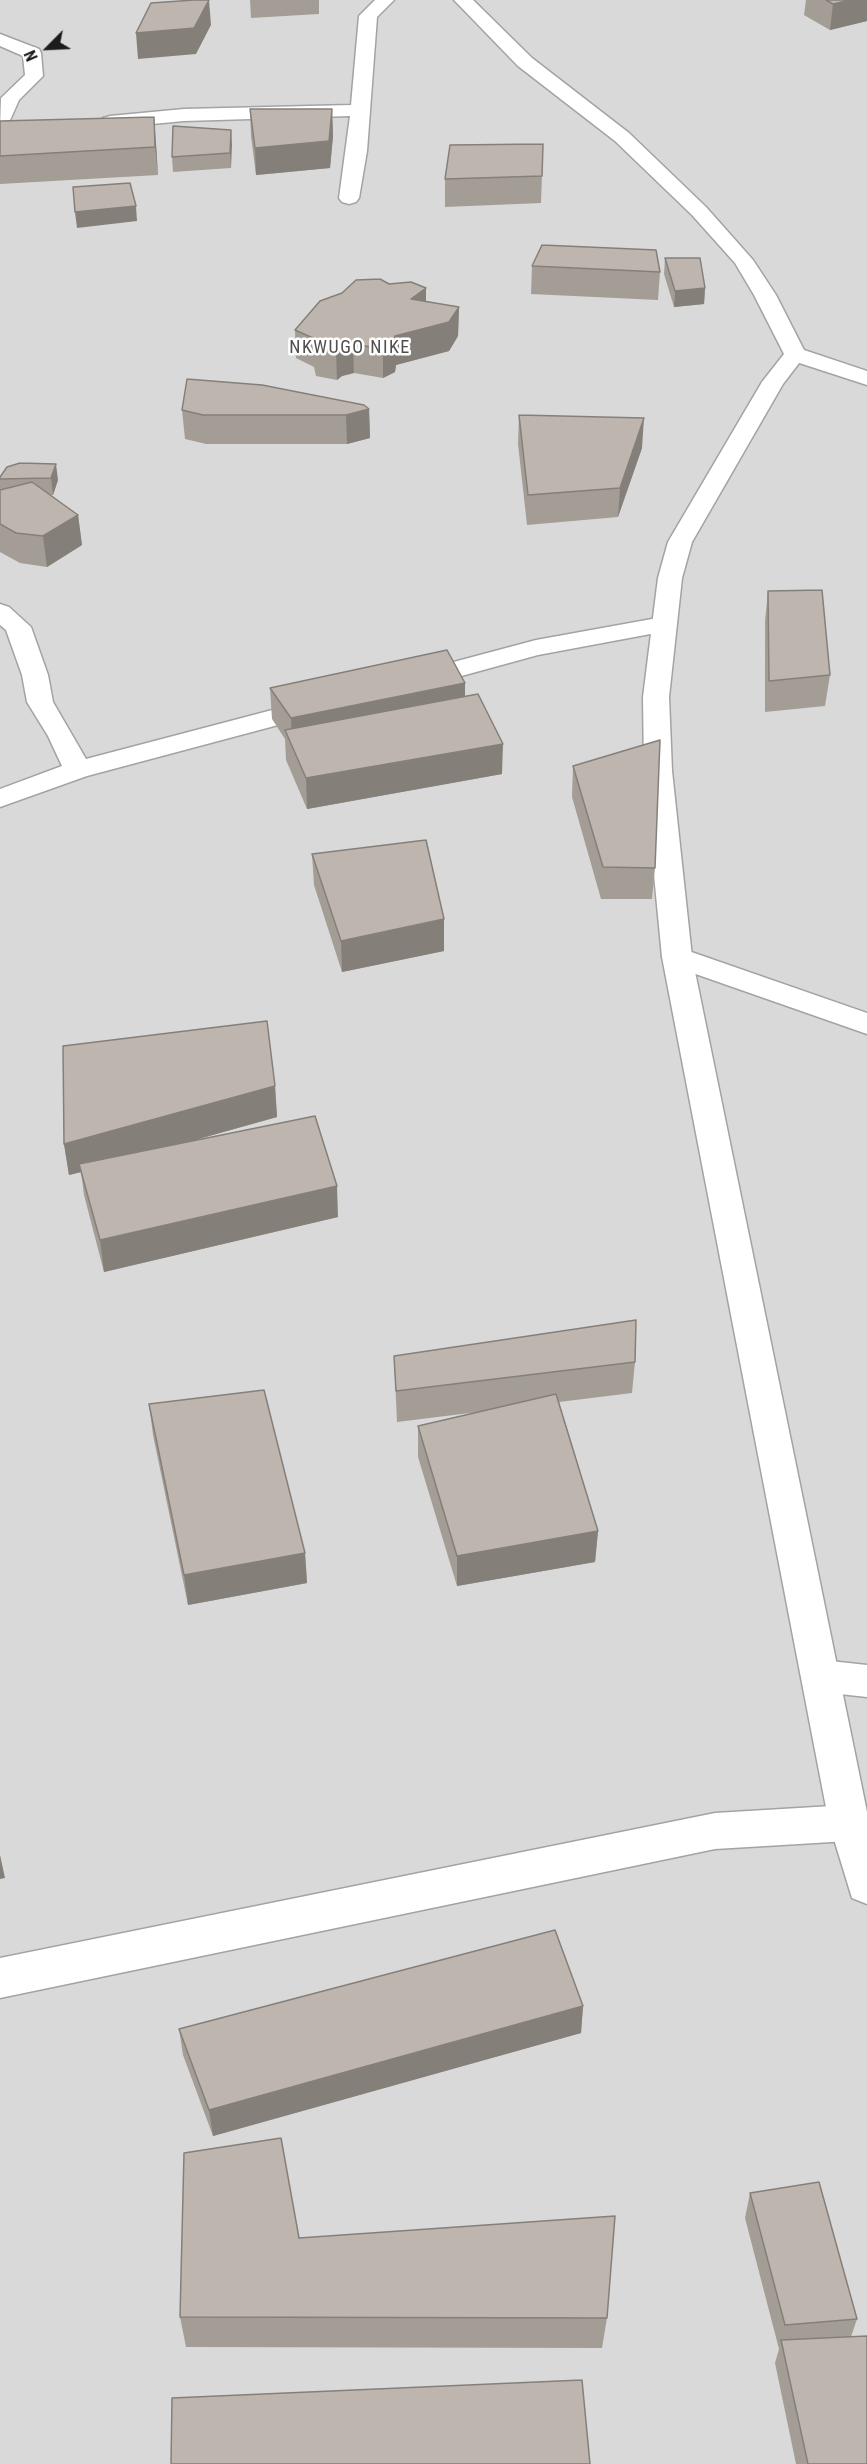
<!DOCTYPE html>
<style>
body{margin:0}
#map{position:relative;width:867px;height:2464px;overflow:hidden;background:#edeae1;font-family:"Roboto Condensed",sans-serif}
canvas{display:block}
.north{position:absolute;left:18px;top:18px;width:60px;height:60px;-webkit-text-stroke:4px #fff;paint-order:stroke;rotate:246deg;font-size:16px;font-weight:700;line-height:24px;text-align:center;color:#1c1c1c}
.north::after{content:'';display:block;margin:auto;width:21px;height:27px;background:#1c1c1c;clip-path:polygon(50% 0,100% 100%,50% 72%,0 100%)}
</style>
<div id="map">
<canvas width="867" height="2464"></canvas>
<div class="north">N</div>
</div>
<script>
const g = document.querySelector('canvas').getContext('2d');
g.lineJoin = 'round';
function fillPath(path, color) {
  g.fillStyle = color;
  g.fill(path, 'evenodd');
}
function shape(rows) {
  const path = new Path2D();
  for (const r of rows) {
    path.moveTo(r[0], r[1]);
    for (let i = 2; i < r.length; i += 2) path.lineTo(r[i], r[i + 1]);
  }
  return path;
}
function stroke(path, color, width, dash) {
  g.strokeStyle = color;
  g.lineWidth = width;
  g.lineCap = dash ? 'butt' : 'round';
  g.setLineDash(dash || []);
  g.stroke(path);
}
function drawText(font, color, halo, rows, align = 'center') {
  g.font = font + ' "Roboto Condensed",sans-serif';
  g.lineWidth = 5;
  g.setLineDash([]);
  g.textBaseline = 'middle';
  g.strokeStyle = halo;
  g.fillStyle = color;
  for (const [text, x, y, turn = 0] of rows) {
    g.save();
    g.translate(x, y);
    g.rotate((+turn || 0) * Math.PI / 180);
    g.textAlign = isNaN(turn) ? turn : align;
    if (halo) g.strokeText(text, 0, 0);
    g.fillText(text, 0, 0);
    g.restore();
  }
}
const residential = shape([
 [0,0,867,0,867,2464,0,2464]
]);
const minor = shape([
 [375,0,394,0,377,17,367,151,359,198,356,202,349,204,342,202,339,198,350,116,184,121,110,128,103,126,100,122,103,118,110,116,184,109,351,105,359,16,375,0],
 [0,34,39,49,41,53,43,76,19,100,7,127,0,129,1,98,25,75,23,56,0,46,0,34],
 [795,347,867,371,867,385,787,359,784,354,787,349,795,347],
 [0,604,9,607,31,627,48,675,53,702,86,759,314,699,323,701,327,707,323,713,87,776,0,807,0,789,62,766,48,736,27,702,22,675,6,630,0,625,0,604],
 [663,617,672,620,676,625,672,630,538,655,414,689,405,687,401,681,405,675,536,640,663,617],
 [677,947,867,1013,867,1034,667,964,662,957,667,950,677,947],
 [821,1660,867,1665,867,1697,821,1692,807,1688,802,1676,807,1664,821,1660],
 [849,1805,863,1810,867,1818,867,1828,863,1836,849,1841,715,1849,0,1998,0,1958,715,1813,849,1805]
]);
const tertiary = shape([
 [454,0,473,0,532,58,629,133,706,207,753,260,776,295,806,354,783,384,692,542,682,578,669,697,672,771,692,957,867,1812,867,1904,852,1898,829,1823,662,957,644,771,643,697,658,578,668,542,762,382,784,354,754,295,735,263,692,215,615,141,518,66,454,0]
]);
const wall = shape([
 [250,0,319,0,319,14,251,18],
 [806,0,867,0,867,21,830,30,804,15],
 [250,109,332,109,333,136,330,168,256,175,251,136],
 [0,121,156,144,158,175,0,184],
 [231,130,231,168,173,172,172,157],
 [543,144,541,203,445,207,445,179],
 [665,258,705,288,704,304,674,307,664,274],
 [532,266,660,272,658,300,531,294],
 [389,284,426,288,426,302,459,307,458,336,449,351,396,365,395,372,383,378,354,373,342,376,337,380,316,376,314,367,296,358,295,330],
 [369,409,370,438,347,444,206,444,185,439,182,410],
 [519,415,642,448,618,517,527,525,518,444],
 [7,467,58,480,53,495,51,495,78,515,82,545,47,567,20,563,0,552,0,477],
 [768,591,830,675,825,706,765,712,765,621],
 [465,683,465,697,502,774,307,809,286,760,285,739,272,719,270,688],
 [573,766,655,868,652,899,601,899,572,797],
 [312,854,444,919,444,951,342,972,314,885],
 [275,1086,277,1117,198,1139,338,1217,104,1272,84,1195,81,1172,69,1175,64,1144],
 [394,1356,635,1362,632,1393,559,1402,598,1531,595,1562,457,1586,418,1457,418,1426,478,1412,397,1422],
 [149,1404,305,1553,307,1583,188,1605,153,1435],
 [583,2006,581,2033,213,2136,183,2055,179,2029],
 [750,2193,857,2319,851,2337,867,2464,796,2464,775,2363,779,2349,745,2218],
 [299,2238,607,2318,602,2348,186,2347,180,2317]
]);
const shadedWall = shape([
 [209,0,211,25,196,54,138,59,136,33],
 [851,0,867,0,867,21,830,30,833,4],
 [332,109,333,136,330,168,256,175,255,148],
 [154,117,156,144,158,175,155,147],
 [231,130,232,145,231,168,230,153],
 [136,206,137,221,77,228,75,212],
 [426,288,426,317,411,299],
 [705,288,704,304,674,307,675,291],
 [459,307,458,336,449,351,396,365,395,372,383,378,383,349,395,336],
 [353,344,354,373,342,376,337,380,336,351,341,347],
 [369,409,370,438,347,444,346,415],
 [644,418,642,448,618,517,620,488],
 [56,464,58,480,53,495,51,478],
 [78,515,82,545,47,567,43,536],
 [465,683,465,714,292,747,291,718],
 [503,744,502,774,307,809,306,778],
 [444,919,444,951,342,972,341,941],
 [275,1086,277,1117,81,1172,79,1164,81,1172,69,1175,64,1144],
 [337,1186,338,1217,104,1272,100,1240],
 [598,1531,595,1562,457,1586,457,1556],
 [305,1553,307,1583,188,1605,184,1575],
 [0,1855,5,1878,0,1879],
 [583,2006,581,2033,213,2136,209,2110]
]);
const building = shape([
 [194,0,209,0,194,28,136,33,151,3,194,0],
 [826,0,851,0,833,4,826,0],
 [250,109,332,109,329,141,255,148,250,109],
 [154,117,155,147,0,156,0,121,154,117],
 [173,126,231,130,230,153,172,157,173,126],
 [543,144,542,176,445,179,450,145,543,144],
 [130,183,136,206,75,212,73,187,130,183],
 [542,245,656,250,660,272,532,266,542,245],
 [665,258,700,258,705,288,675,291,665,258],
 [380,279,389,284,411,282,426,288,411,299,459,307,449,322,395,336,394,343,383,349,353,344,341,347,336,351,315,347,313,338,295,330,320,301,342,293,356,280,380,279],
 [187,379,262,385,364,405,369,409,346,415,203,415,182,410,187,379],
 [519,415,644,418,620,488,528,495,519,415],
 [20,463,56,464,51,478,0,479,0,477,7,467,20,463],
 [32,482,78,515,43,536,16,533,0,524,0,490,32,482],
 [822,590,830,675,769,681,768,591,822,590],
 [447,650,465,683,291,718,270,688,447,650],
 [478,694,503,744,306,778,285,730,478,694],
 [660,740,655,868,603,867,573,766,660,740],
 [426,840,444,919,341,941,312,854,426,840],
 [267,1021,275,1086,64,1144,63,1046,267,1021],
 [315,1116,337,1186,100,1240,79,1164,315,1116],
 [636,1320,635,1362,396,1391,394,1356,636,1320],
 [264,1390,305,1553,184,1575,149,1404,264,1390],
 [556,1394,598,1531,457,1556,418,1426,556,1394],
 [555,1930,583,2006,209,2110,179,2029,555,1930],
 [281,2138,299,2238,615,2216,607,2318,180,2317,184,2153,281,2138],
 [819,2182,857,2319,785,2325,750,2193,819,2182],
 [867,2336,867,2464,808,2464,781,2340,867,2336],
 [582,2380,590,2464,171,2464,172,2398,582,2380]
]);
const farNeighbourhoodnames = [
 ["NKWUGO NIKE",350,348]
];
fillPath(residential, '#dad9d9');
stroke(minor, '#a3a3a3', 3);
stroke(tertiary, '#a3a3a3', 3);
fillPath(minor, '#fff');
fillPath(tertiary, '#fff');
fillPath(wall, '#a39d96');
fillPath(shadedWall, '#857f7a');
fillPath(building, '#beb6ae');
stroke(building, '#857f7a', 1.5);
g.letterSpacing = '1.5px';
drawText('18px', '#4f4f4f', '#fff', farNeighbourhoodnames);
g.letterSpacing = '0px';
</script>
